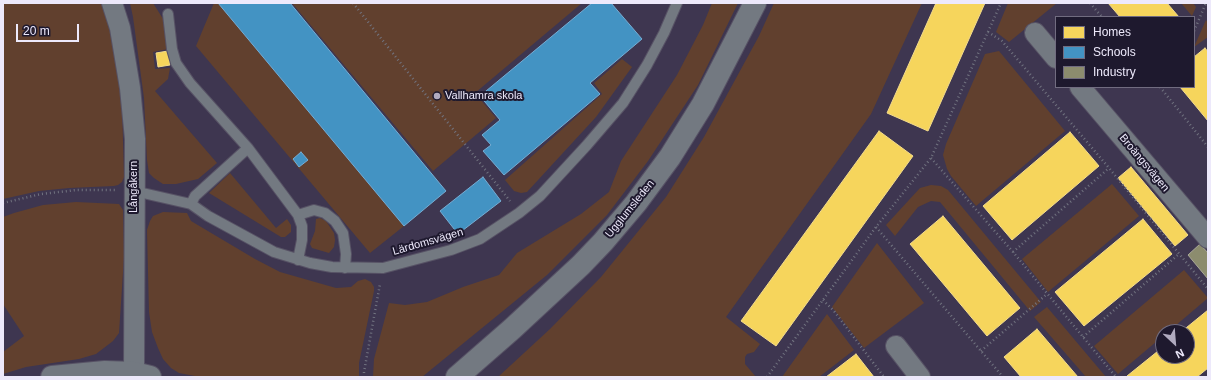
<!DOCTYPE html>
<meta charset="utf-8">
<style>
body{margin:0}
#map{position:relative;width:1211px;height:380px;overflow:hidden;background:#3e3650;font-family:Arial,sans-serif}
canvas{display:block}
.frame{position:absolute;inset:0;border:4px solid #ede9fb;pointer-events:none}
.legend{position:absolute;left:1055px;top:16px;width:140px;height:72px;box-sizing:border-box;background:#1e192e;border:1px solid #716c80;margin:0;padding:5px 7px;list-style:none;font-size:12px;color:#ede9fb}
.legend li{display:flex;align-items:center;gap:8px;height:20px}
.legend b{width:20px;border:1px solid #716c80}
.north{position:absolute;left:1155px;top:324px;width:40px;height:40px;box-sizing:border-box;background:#1e192e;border:1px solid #716c80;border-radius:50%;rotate:154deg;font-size:11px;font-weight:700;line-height:16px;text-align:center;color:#ede9fb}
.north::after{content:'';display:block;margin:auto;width:14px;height:18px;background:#b0aabf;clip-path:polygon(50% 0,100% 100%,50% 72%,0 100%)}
.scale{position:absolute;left:16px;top:24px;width:63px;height:18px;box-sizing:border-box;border:2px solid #ede9fb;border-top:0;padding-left:5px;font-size:12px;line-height:14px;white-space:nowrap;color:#ede9fb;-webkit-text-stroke:3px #1e192e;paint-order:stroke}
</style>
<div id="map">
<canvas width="1211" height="380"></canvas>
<div class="frame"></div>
<ul class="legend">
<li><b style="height:11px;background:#f6d55c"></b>Homes</li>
<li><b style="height:11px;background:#4393c3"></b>Schools</li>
<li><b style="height:11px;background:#8c8c6e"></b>Industry</li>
</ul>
<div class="north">N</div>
<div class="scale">20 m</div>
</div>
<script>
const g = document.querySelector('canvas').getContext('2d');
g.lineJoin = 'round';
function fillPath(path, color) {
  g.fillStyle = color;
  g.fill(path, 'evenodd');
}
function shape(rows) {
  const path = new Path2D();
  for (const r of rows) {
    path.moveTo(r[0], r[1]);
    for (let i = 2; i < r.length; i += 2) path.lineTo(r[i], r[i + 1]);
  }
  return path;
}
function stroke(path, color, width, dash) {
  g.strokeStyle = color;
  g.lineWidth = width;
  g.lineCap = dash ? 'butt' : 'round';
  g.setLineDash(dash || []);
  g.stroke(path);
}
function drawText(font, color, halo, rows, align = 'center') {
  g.font = font + ' Arial,sans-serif';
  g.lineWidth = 4;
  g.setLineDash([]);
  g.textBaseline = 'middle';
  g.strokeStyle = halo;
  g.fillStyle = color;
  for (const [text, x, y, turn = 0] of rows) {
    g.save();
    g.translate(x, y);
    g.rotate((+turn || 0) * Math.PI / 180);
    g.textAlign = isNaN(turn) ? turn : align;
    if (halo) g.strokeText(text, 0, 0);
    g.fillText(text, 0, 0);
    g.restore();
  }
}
const green = shape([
 [3,3,102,3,116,53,122,105,124,177,122,182,118,185,114,186,69,188,39,191,3,199],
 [130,3,153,3,165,22,168,49,153,52,155,69,170,68,168,79,155,91,217,163,198,179,176,184,163,184,154,178,149,173,147,160,144,98,133,17],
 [214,3,218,3,404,226,370,253,196,46],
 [292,3,582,3,475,93,496,118,433,171],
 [712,3,738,3,698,85,648,161,607,215,547,275,422,377,373,377,374,359,389,303,405,305,427,302,463,287,499,275,517,253,581,214,609,192,621,161,677,75,703,25],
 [774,3,922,3,871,114,726,317,760,344,754,352,747,354,745,357,745,364,756,377,498,377,550,329,601,277,666,197,704,137,759,36],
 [1008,3,1057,3,1009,42,996,32],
 [1181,3,1193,3,1196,7,1192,16],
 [1206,20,1208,23,1208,37,1194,47],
 [999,51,1065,131,976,206,951,176,947,169,943,155,946,144,985,54],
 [622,59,632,67,596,117,527,192,521,193,514,191,505,180,602,94,594,83],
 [230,173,276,228,287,219,291,225,291,232,285,237,281,237,209,193],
 [1112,184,1139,216,1048,292,1022,259],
 [931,185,941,186,948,190,1041,302,1030,311,940,202,931,201,918,207,895,236,886,225,920,188],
 [76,202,119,204,123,210,124,257,119,333,113,341,96,354,79,359,26,367,3,374,3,352,24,336,3,304,3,217,14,213,43,205],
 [163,212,187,213,191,221,255,259,280,272,336,288,351,287,358,281,365,279,371,282,374,287,374,291,359,363,359,377,200,377,179,373,171,368,163,359,158,348,152,332,149,312,147,230,150,221,153,216],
 [320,218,326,221,334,233,335,240,334,247,329,253,312,248,310,244,315,231,316,219],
 [877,243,924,303,864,348,832,307],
 [1184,270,1208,298,1168,332,1163,332,1163,336,1118,374,1094,346],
 [1047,307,1106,377,1086,377,1034,317],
 [827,314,854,350,819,377,782,377]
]);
const homes = shape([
 [936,3,985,3,928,131,887,113,936,3],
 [1108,3,1167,3,1179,17,1120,17,1108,3],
 [1205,48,1208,52,1208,121,1180,87,1194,87,1194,57,1205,48],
 [168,51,170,65,158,67,156,53,168,51],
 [879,131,913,156,776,346,741,321,879,131],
 [1070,132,1099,166,1012,240,983,206,1070,132],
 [1131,167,1188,235,1175,246,1118,178,1131,167],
 [943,216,1020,308,987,336,910,244,943,216],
 [1143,219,1172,254,1084,326,1055,292,1143,219],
 [1208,310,1208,368,1197,377,1127,377,1127,376,1163,347,1163,356,1187,356,1187,332,1181,332,1208,310],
 [1037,329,1078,377,1021,377,1004,357,1037,329],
 [856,354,874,377,826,377,856,354]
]);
const schools = shape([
 [218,3,290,3,446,191,404,226,218,3],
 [592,3,611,3,642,39,590,83,600,94,504,175,483,151,491,145,482,135,500,120,480,96,592,3],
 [301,152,308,160,299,167,293,159,301,152],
 [483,177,501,201,458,234,440,211,483,177]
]);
const industry = shape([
 [1200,244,1208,253,1208,279,1188,255,1200,244]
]);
const path = shape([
 [353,3,510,201],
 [1090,3,1102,17],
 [1194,31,1206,3],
 [988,32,1002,41,1109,168,1208,289],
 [1160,87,1208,147],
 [931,158,1013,252,1116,377],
 [3,203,41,194,77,190,115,190],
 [876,227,1003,377],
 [1013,252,1109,168],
 [823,300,834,311,884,377],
 [1083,337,1179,254],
 [981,351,1047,294],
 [364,377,364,372,380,284],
 [767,377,876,227,931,158,1001,3]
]);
const service = shape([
 [168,14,172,49,176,63,190,83,248,148,298,215,302,226,302,240,298,260],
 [134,191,191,204,208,216,274,252,310,263,332,267,383,268,451,250,480,239,519,213,540,196,587,145,623,103,647,65,664,33,677,3],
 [191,204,195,196,248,148],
 [298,215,314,210,325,213,335,221,343,233,346,254,345,268]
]);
const minor = shape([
 [112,3,120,28,130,88,135,139,134,373],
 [1035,33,1056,58],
 [1080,87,1208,238],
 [896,346,920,377]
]);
const tertiary = shape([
 [52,377,105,372,134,373,150,377],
 [457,377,512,329,581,265,603,242,636,203,670,157,703,104,755,3]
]);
const markers = [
 [437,96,4,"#b0aabf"]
];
const poiNames = [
 ["Vallhamra skola",445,96]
];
const streetNames = [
 ["Broängsvägen",1144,163,50],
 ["Långåkern",134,187,-90],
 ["Ugglumsleden",630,209,-51],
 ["Lärdomsvägen",428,242,-16]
];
fillPath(green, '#61402e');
fillPath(homes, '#f6d55c');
stroke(homes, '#f3db8c', 1);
fillPath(schools, '#4393c3');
stroke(schools, '#76add4', 1);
fillPath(industry, '#8c8c6e');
stroke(industry, '#a9a898', 1);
stroke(service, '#575265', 12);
stroke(minor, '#575265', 22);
stroke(tertiary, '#575265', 24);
stroke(path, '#727480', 2.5, [1, 3]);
stroke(service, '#737981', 10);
stroke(minor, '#737981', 20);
stroke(tertiary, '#737981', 22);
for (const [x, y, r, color] of markers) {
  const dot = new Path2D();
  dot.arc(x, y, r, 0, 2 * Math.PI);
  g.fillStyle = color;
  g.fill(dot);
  stroke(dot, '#1e192e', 1.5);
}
drawText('11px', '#ede9fb', '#1e192e', poiNames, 'left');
drawText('11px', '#ede9fb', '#1e192e', streetNames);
</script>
